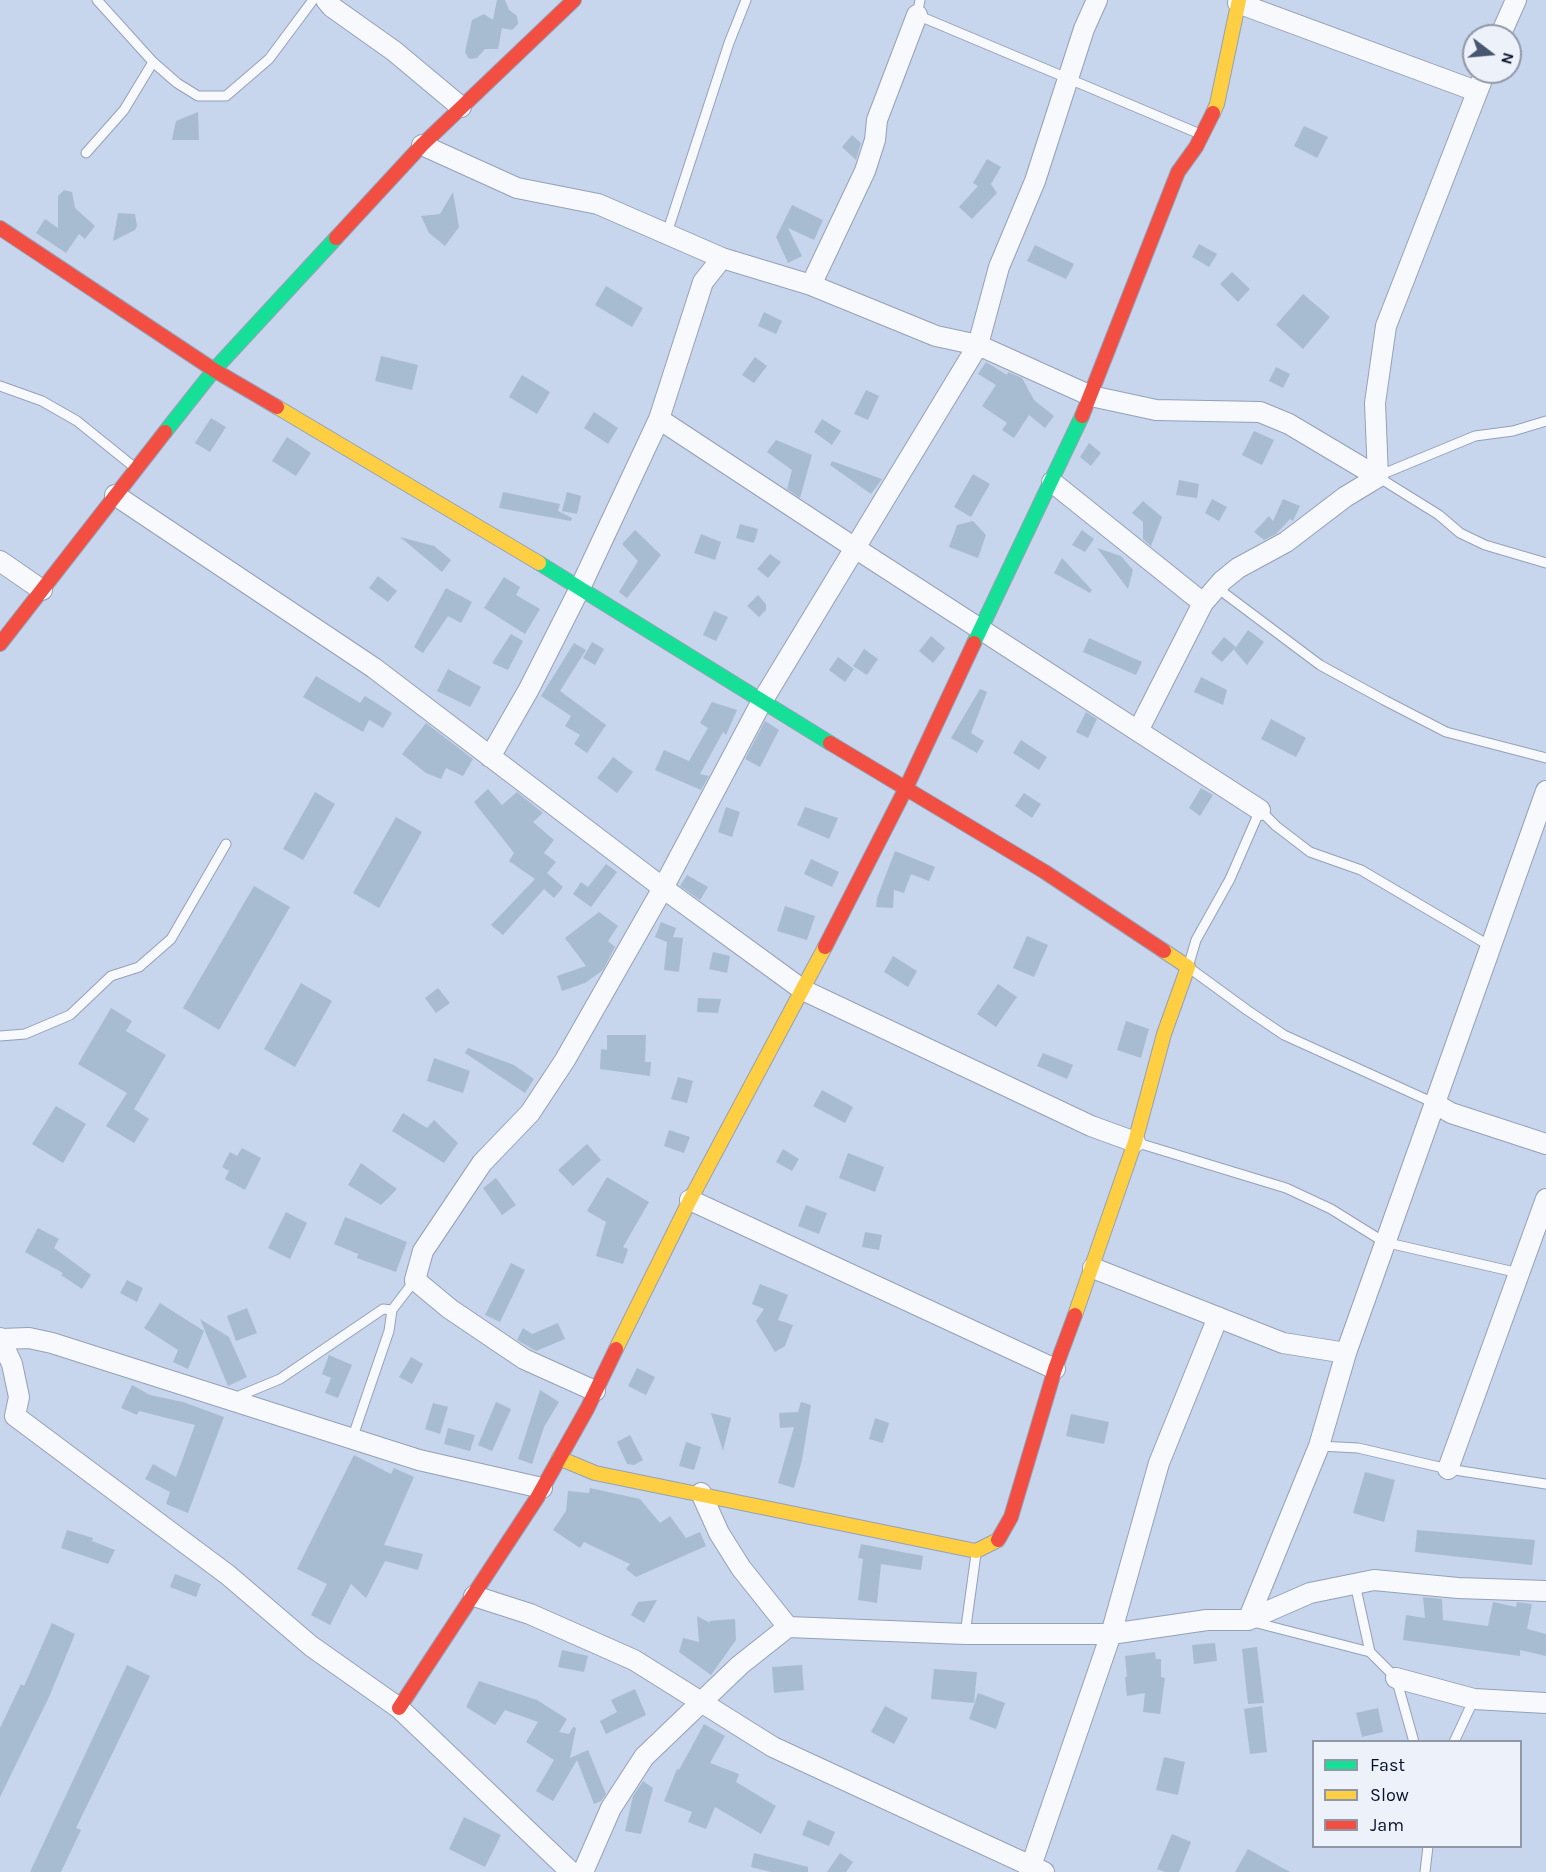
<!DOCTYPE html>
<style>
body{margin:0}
#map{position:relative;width:1546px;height:1872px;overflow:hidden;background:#c7d5ed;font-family:Karla,sans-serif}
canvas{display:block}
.legend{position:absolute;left:1312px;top:1740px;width:210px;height:108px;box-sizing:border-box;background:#edf1f9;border:2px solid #9098a7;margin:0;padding:8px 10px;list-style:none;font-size:18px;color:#05122b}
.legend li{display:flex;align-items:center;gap:12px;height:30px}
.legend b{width:30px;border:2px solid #9098a7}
.north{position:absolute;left:1462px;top:24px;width:60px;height:60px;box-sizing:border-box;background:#edf1f9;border:2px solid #9098a7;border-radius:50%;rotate:106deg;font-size:16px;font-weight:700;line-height:24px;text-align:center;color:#05122b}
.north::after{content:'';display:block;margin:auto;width:21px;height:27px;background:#49566f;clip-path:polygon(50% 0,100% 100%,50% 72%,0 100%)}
</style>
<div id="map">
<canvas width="1546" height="1872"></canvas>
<ul class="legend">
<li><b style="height:8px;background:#16e098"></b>Fast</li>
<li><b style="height:8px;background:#ffcf43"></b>Slow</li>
<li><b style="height:8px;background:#f24e42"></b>Jam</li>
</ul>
<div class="north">N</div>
</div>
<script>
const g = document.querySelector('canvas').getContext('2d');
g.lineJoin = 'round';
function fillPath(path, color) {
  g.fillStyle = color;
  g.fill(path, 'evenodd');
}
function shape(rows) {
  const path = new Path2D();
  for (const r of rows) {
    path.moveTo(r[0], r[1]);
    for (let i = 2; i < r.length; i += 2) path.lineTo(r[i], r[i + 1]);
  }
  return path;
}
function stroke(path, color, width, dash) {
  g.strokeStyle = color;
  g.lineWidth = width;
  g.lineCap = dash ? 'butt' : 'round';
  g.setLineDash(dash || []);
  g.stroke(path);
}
const building = shape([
 [497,0,505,0,509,10,517,16,518,24,512,30,502,28,498,49,485,49,477,58,469,59,465,52,472,20,484,14,493,20],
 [198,112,199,140,172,140,176,121],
 [1304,126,1328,137,1317,158,1294,146],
 [852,135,861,143,856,160,842,147],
 [987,159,1001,167,991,184,997,193,972,219,959,207,978,186,973,183],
 [64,190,72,192,75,208,95,226,85,239,79,234,66,253,36,233,45,219,58,228,58,196],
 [453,192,459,227,445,246,429,233,421,216,440,214],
 [792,205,823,220,814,240,788,228,802,256,788,263,776,237],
 [118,213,135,214,137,226,135,230,113,241],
 [1199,244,1217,254,1209,267,1192,257],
 [1035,245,1074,264,1066,279,1027,261],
 [1232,272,1250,289,1238,302,1220,284],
 [606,286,643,308,632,327,595,305],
 [1303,294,1330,317,1303,349,1276,325],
 [764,312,782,321,776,334,758,326],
 [381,356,418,365,412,390,375,381],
 [755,357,767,366,754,383,742,375],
 [986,362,1007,375,1008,372,1022,378,1034,400,1054,416,1045,428,1029,415,1014,438,1002,430,1007,423,982,406,996,385,978,374],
 [1276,367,1290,374,1283,388,1269,381],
 [522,375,550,392,537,414,509,397],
 [866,390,879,396,868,420,854,414],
 [594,412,618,428,608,444,584,428],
 [211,418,226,427,210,452,195,443],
 [822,419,841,431,832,445,814,432],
 [1254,431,1274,440,1262,465,1242,455],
 [287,437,311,453,296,476,272,461],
 [776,440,812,455,800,498,787,489,792,470,767,452],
 [1089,443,1101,453,1091,466,1080,457],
 [832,461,882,479,871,494,830,465],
 [973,474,990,484,971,517,954,507],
 [1179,480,1199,484,1197,498,1176,495],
 [503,492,560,504,558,511,572,518,571,521,499,508],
 [567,492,581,496,577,514,562,511],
 [1212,499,1227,507,1219,521,1205,513],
 [1283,499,1300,506,1293,521,1290,519,1276,534,1264,540,1254,532,1269,516,1273,521],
 [1143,501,1162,517,1151,546,1143,539,1143,522,1132,513],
 [973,521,986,535,978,558,949,547,957,525],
 [740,524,758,529,754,543,736,538],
 [635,530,661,555,627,598,619,592,638,561,622,544],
 [1082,530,1094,539,1085,552,1072,545],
 [701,534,721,542,715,560,694,553],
 [400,537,434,546,451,560,442,572],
 [1097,548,1121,556,1133,570,1128,589],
 [770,554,781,562,768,578,757,569],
 [1062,558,1092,590,1090,593,1054,573],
 [378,576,397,591,388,602,369,588],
 [504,577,520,587,516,595,540,609,525,634,484,608],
 [446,588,472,602,461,623,448,616,423,653,414,647],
 [758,595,766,604,766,610,759,617,747,606],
 [714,611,728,617,716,641,703,635],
 [1248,630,1264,642,1247,665,1234,650],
 [511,634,523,641,508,670,492,663],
 [931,636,945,648,933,663,919,651],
 [1224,637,1236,647,1222,662,1211,653],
 [1089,638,1142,662,1136,675,1083,652],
 [592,642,604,649,595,665,583,658],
 [574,643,586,650,560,691,606,725,587,753,574,744,580,735,565,726,571,716,541,696],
 [864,649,878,659,867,675,853,666],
 [838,657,854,669,845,682,829,670],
 [448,669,481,687,470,707,437,691],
 [316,676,360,703,365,696,392,713,383,728,369,720,363,732,303,697],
 [1201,677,1227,690,1223,705,1194,692],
 [980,689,987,692,971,733,984,741,977,753,951,738],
 [712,702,737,710,726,735,723,732,700,774,709,776,701,790,655,770,664,750,689,761,708,728,700,723],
 [1086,712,1097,719,1088,738,1076,732],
 [1271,719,1306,738,1296,757,1261,739],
 [765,721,779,730,760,767,745,759],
 [426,723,473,759,463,776,446,768,441,779,426,773,402,754],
 [1021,740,1047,757,1039,770,1013,753],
 [613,757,633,772,617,793,597,778],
 [1201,788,1213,795,1200,816,1189,808],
 [488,789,502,805,517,792,543,813,533,822,554,840,544,853,556,862,547,873,563,887,554,898,544,889,503,935,491,925,535,879,509,861,514,853,474,802],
 [315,792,335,804,303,860,283,849],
 [1024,793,1041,804,1032,818,1015,806],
 [726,807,740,812,732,837,718,832],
 [805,807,838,818,829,839,797,825],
 [396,817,422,832,379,908,353,893],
 [895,851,935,867,929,881,911,874,904,893,894,890,893,908,876,907,877,898],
 [811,859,839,872,832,887,804,874],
 [606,864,617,872,591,907,573,894,581,882,588,887],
 [687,875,708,887,700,900,680,886],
 [254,886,290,907,219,1030,183,1008],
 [785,906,815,916,807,940,777,931],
 [599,912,618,926,608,941,615,947,603,970,585,983,562,991,557,976,586,966,565,938],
 [661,922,676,928,673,937,683,938,679,972,664,970,667,942,655,937],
 [1027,936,1048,945,1034,977,1013,968],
 [713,952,730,956,727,973,709,969],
 [893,956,917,971,908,987,884,972],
 [301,983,332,1001,295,1067,264,1049],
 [998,984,1017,997,996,1027,977,1014],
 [438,988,450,1003,436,1013,425,998],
 [698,998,721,999,718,1013,697,1012],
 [111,1008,132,1021,126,1031,166,1055,134,1109,149,1119,134,1143,106,1126,127,1093,78,1064],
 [1126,1021,1149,1029,1141,1058,1117,1050],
 [607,1035,646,1035,645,1062,651,1062,650,1076,600,1069,601,1049,607,1050],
 [468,1048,514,1065,534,1079,525,1093,465,1053],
 [1043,1053,1073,1065,1067,1079,1037,1066],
 [434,1058,470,1071,463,1093,427,1081],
 [678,1077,693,1081,687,1103,671,1099],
 [822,1090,853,1107,845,1123,813,1106],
 [56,1106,86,1124,63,1163,32,1144],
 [403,1113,427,1128,434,1120,458,1143,444,1163,392,1131],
 [669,1130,690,1137,684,1153,664,1146],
 [587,1144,601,1160,573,1186,558,1170],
 [242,1148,261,1158,245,1190,225,1179,229,1171,222,1167,230,1152,237,1156],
 [783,1149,799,1159,792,1171,776,1162],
 [848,1153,884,1167,875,1192,839,1178],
 [361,1163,397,1189,381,1205,348,1185],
 [607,1177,649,1202,623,1247,628,1249,623,1264,596,1256,606,1222,587,1211],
 [496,1178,516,1205,502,1215,483,1188],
 [806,1205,827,1213,819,1234,798,1226],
 [286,1212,307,1223,290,1259,268,1248],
 [345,1217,407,1242,396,1272,357,1258,358,1254,334,1244],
 [38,1228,59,1239,54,1248,91,1275,82,1289,61,1275,63,1273,25,1252],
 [865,1232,882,1235,879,1250,862,1247],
 [511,1263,525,1270,500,1322,485,1315],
 [127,1280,143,1288,137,1302,120,1293],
 [760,1284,788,1295,778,1320,793,1325,785,1346,775,1352,756,1321,764,1309,752,1304],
 [160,1303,204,1331,188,1369,173,1362,178,1350,144,1328],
 [247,1308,257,1333,236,1341,227,1316],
 [200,1319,229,1337,247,1377,228,1386],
 [558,1323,565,1339,536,1351,517,1340,523,1328,532,1334],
 [329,1355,352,1365,338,1398,325,1393,331,1378,322,1374],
 [411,1357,423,1364,412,1384,399,1377],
 [637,1368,655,1377,646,1395,628,1386],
 [132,1385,150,1395,183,1402,224,1417,188,1513,166,1504,170,1492,145,1479,153,1464,176,1477,195,1425,139,1411,137,1415,121,1408],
 [540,1390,559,1402,544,1427,532,1464,518,1459],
 [496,1402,511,1409,492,1451,478,1445],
 [801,1402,811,1405,802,1460,794,1488,778,1483,794,1427,780,1428,779,1413,798,1412],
 [433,1403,448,1407,440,1434,425,1429],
 [711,1413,731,1418,723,1451],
 [1071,1414,1109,1422,1104,1444,1066,1436],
 [875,1418,889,1423,883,1443,869,1439],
 [448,1428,475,1435,470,1451,444,1444],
 [630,1435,643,1460,634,1465,627,1464,617,1442],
 [686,1442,701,1447,694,1470,679,1466],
 [354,1455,391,1474,394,1468,414,1477,384,1545,423,1554,418,1570,385,1561,366,1598,351,1584,330,1625,311,1615,327,1584,297,1569],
 [1365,1472,1395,1480,1384,1522,1353,1513],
 [590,1488,640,1499,660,1523,670,1516,686,1538,700,1532,706,1546,636,1577,626,1569,630,1564,584,1542,580,1548,553,1530,566,1511,568,1491,589,1493],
 [67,1530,93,1538,92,1541,115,1550,108,1564,61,1548],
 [1417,1530,1535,1540,1532,1565,1415,1552],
 [861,1544,923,1556,921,1570,881,1564,877,1603,858,1600,863,1559,858,1558],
 [175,1574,201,1584,196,1597,170,1587],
 [1423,1597,1442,1599,1443,1620,1488,1626,1493,1602,1516,1607,1517,1602,1532,1604,1527,1629,1546,1634,1546,1656,1520,1650,1520,1656,1403,1640,1406,1615,1425,1618],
 [657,1600,644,1623,631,1615,638,1602],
 [697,1616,710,1623,709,1621,735,1619,736,1640,711,1675,679,1652,683,1638,699,1642],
 [52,1623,75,1634,49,1697,0,1797,0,1728,21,1684,24,1686],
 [1215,1643,1217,1661,1194,1664,1192,1645],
 [1257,1647,1264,1703,1248,1704,1242,1649],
 [562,1650,588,1656,584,1672,558,1667],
 [1155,1652,1156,1659,1161,1659,1161,1677,1165,1678,1160,1714,1143,1712,1145,1693,1127,1696,1125,1677,1127,1677,1125,1656],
 [127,1665,150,1676,76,1828,81,1830,61,1872,30,1872],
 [802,1665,804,1690,774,1693,772,1667],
 [934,1669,977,1672,974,1703,931,1699],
 [479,1681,537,1700,567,1719,559,1732,569,1734,573,1727,576,1728,570,1758,588,1750,606,1794,601,1801,594,1804,577,1760,553,1801,536,1791,554,1760,526,1742,538,1722,505,1710,495,1725,466,1707],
 [635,1689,646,1715,606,1734,600,1721,617,1712,611,1700],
 [978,1693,1005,1703,996,1729,969,1719],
 [885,1706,908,1718,894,1744,871,1732],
 [1262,1706,1267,1752,1250,1754,1244,1709],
 [1378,1708,1383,1732,1362,1737,1356,1713],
 [704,1724,725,1736,710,1763,739,1774,736,1782,776,1806,761,1834,715,1807,706,1829,688,1822,692,1812,664,1801,677,1769,679,1770],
 [1164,1757,1185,1762,1178,1795,1156,1790],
 [643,1781,653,1788,641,1834,625,1831,633,1796],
 [464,1817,501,1835,485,1867,449,1849],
 [808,1820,835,1832,829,1846,802,1835],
 [1172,1834,1191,1842,1179,1872,1165,1872,1157,1869],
 [1248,1849,1290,1872,1235,1872],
 [754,1853,808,1867,808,1872,771,1872,751,1867],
 [840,1853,853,1862,846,1872,827,1872]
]);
const lane = shape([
 [97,0,153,62,177,83,198,96,226,96,269,59,313,0],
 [920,0,917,15,1200,134],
 [86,153,124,110,153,62],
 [666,236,729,43,746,0],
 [0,386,42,401,77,421,134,467],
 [1378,476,1475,436,1513,431,1546,421],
 [1378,477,1439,515,1460,533,1485,545,1546,563],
 [1216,587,1320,665,1384,700,1446,732,1546,758],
 [0,1036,25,1034,70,1015,111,976,139,967,171,939,226,844],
 [1434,1103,1284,1035,1247,1010,1188,967,1196,940,1230,879,1260,810,1276,826,1310,852,1361,870,1490,946],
 [1138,1143,1286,1188,1331,1209,1384,1242,1519,1273],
 [234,1398,280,1379,383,1309,392,1310],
 [352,1439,389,1331,392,1310,415,1280],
 [1319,1446,1358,1448,1448,1469,1546,1484],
 [1355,1584,1370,1652],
 [1253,1622,1370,1652,1396,1678,1414,1742],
 [965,1634,976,1554],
 [1454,1742,1474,1699],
 [1425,1872,1428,1846]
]);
const street = shape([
 [326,0,332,7,394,51,461,107],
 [1238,3,1476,91],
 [1500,36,1516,0],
 [422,145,517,188,598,204,722,258,811,285,936,336,978,345,1091,396,1156,410,1260,412,1289,424,1378,477],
 [811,285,865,171,875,140,877,120,917,15],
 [659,419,855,548,1260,810],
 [1378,477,1375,403,1386,326,1485,72],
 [1052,482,1203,603],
 [115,495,374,668,663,888,803,990,1091,1126,1135,1142],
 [0,561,42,590],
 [1138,731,1203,603,1222,581,1238,568,1286,542,1345,497,1378,477],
 [490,757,529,689,580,588,659,419,703,282,722,258],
 [1434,1103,1451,1113,1546,1144],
 [690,1200,1055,1369],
 [1093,1268,1283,1343,1346,1353],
 [0,1338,12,1364,19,1397,15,1416],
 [1,1339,29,1338,52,1343,419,1460,542,1488],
 [595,1391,524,1359,450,1309,415,1280,423,1251,482,1163,530,1113,565,1060,663,888,761,703,978,345,999,267,1035,181,1084,29,1097,0],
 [15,1416,228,1575,311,1646,399,1708,571,1872],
 [1448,1469,1546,1199],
 [701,1493,719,1533,741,1568,788,1627],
 [474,1596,530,1614,634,1660,773,1747,1044,1872],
 [1248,1620,1319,1446,1346,1353,1546,791],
 [1396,1678,1474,1699,1546,1703],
 [583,1872,611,1808,644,1757,740,1665,788,1627,965,1634,1111,1634,1207,1620,1248,1620,1310,1593,1374,1580,1458,1588,1546,1591],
 [1029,1872,1111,1634,1159,1463,1218,1317]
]);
const fast = shape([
 [165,432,214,370,336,238],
 [539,563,830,743],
 [974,643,1082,416]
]);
const slow = shape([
 [1213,113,1217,104,1239,0],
 [277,407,539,563],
 [1075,1315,1135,1142,1164,1034,1188,967,1164,951],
 [616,1349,690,1200,825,947],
 [559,1458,595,1473,976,1551,998,1540]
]);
const jam = shape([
 [0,228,214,370,277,407],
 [336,238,422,145,574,0],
 [1082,416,1178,172,1196,147,1213,113],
 [0,644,165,432],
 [830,743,1045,872,1164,951],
 [825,947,905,790,974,643],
 [998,1540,1011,1517,1055,1369,1075,1315],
 [399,1708,537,1498,587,1409,616,1349]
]);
fillPath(building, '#a7bcd1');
stroke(lane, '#94a1b8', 11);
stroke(street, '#94a1b8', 22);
stroke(fast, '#94a1b8', 16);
stroke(slow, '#94a1b8', 16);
stroke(jam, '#94a1b8', 16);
stroke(lane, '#f7f9fc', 9);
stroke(street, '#f7f9fc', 20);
stroke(fast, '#16e098', 14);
stroke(slow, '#ffcf43', 14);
stroke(jam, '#f24e42', 14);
</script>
